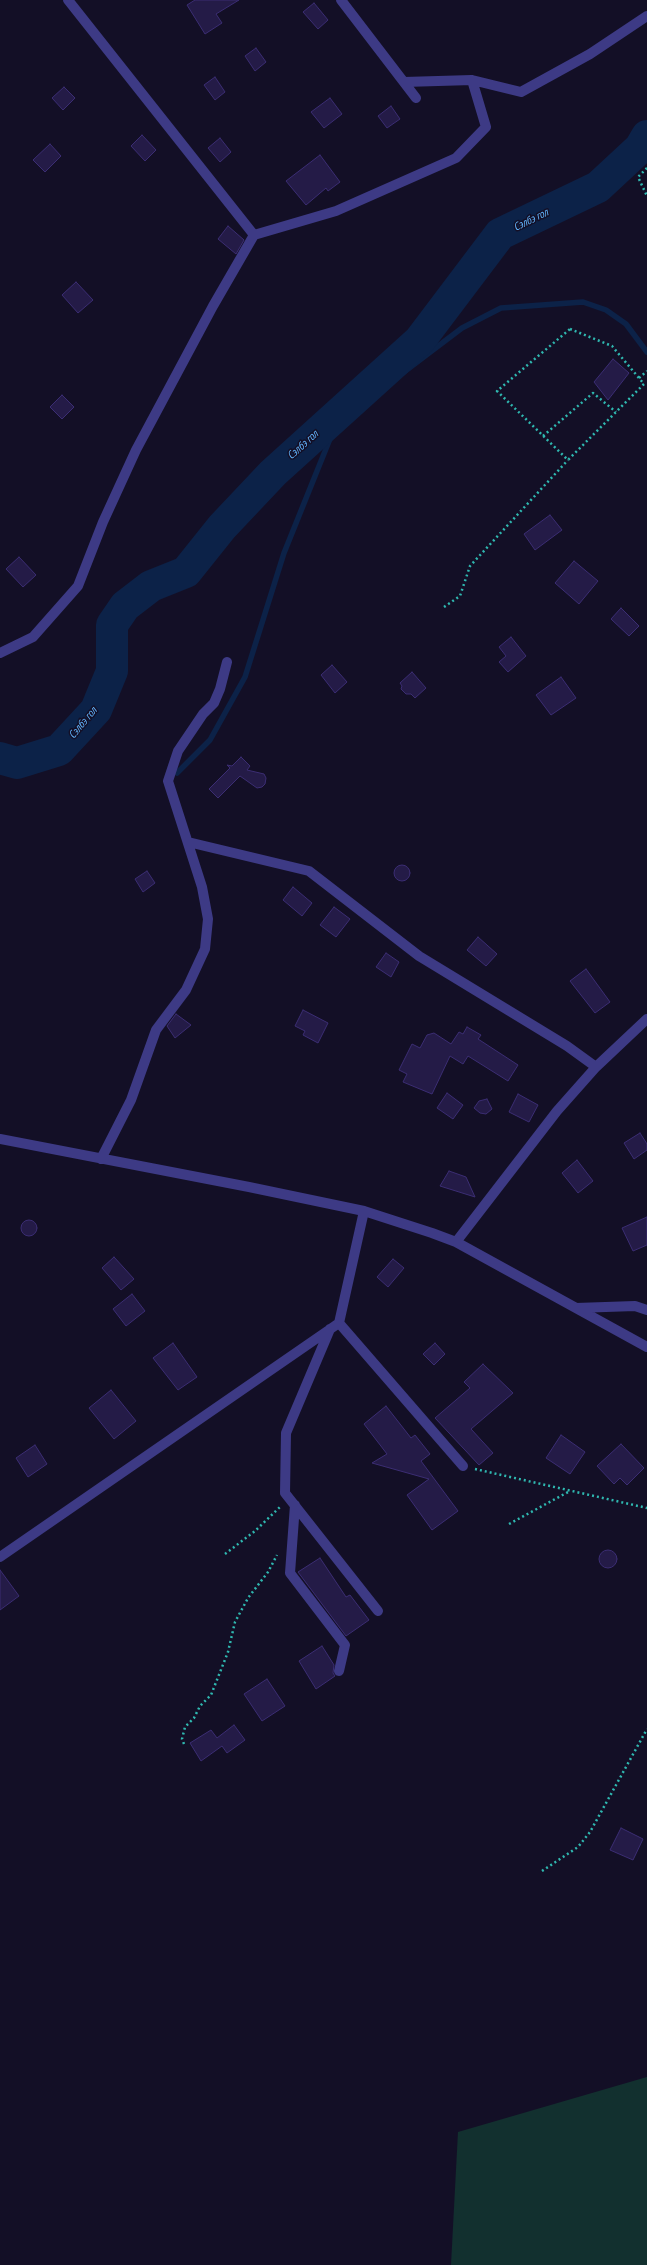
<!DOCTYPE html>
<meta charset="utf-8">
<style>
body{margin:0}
canvas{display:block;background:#130f26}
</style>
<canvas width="647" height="2265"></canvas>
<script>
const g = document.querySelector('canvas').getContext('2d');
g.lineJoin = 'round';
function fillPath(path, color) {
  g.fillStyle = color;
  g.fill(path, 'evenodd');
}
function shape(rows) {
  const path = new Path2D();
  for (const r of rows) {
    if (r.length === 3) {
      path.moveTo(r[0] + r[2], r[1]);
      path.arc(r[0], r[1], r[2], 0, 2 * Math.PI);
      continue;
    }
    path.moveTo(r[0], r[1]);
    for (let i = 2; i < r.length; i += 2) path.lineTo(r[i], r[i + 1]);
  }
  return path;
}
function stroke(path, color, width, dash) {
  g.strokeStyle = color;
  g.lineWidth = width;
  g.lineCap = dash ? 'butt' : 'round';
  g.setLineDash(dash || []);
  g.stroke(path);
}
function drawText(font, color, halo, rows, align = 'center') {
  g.font = font + ' "PT Sans Narrow",sans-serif';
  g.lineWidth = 3;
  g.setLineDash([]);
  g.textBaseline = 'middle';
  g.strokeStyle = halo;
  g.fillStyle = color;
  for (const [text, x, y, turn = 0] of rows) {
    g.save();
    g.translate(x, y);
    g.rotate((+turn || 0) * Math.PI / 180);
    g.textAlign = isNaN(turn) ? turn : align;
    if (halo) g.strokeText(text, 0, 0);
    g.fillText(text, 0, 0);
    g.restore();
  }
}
const green = shape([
 [647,2077,647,2265,451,2265,458,2132]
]);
const stream = shape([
 [177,773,210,740,245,677,284,553,342,409,360,401,392,381,462,328,501,308,583,302,606,310,626,324,647,352]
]);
const river = shape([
 [0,758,17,763,59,750,96,710,112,671,112,625,125,606,151,586,186,572,222,527,273,473,420,340,500,234,598,187,640,148,647,136]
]);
const building = shape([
 [195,0,239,0,216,14,222,23,205,34,187,5,195,0],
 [314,3,328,20,318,29,303,12,314,3],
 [256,48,266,62,255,71,245,56,256,48],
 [215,77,225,92,215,100,204,85,215,77],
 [64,87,75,98,63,110,52,98,64,87],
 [330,98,342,114,324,128,311,112,330,98],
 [391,106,400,119,387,128,378,116,391,106],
 [142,135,156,150,145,161,131,146,142,135],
 [220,138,231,152,220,162,208,148,220,138],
 [50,144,61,156,45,172,33,160,50,144],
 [320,155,340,182,328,191,326,188,306,205,286,181,320,155],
 [228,226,244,240,236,254,218,239,228,226],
 [76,282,93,300,78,313,62,295,76,282],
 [613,359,629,373,608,400,594,382,613,359],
 [62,395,74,407,62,419,50,407,62,395],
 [550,515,562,530,535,550,524,534,550,515],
 [19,557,36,575,23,587,6,569,19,557],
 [574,561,598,581,579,604,555,583,574,561],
 [621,608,639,626,629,636,611,619,621,608],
 [511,637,526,656,508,672,499,662,506,656,499,647,511,637],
 [332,665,347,682,335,693,321,675,332,665],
 [412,672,426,688,415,698,411,694,406,694,401,689,402,686,400,683,412,672],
 [561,677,576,698,551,715,536,695,561,677],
 [241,757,250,766,247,770,264,774,266,778,265,784,262,787,257,788,240,776,218,798,209,789,230,768,227,765,232,766,241,757],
 [402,873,8],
 [147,871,155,883,143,892,135,879,147,871],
 [293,887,312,903,302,916,283,900,293,887],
 [334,907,350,919,336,937,320,925,334,907],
 [478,937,497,954,486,966,467,950,478,937],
 [386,953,399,962,391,977,376,967,386,953],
 [586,969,610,1002,595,1013,570,981,586,969],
 [303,1010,328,1023,318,1043,303,1035,305,1031,295,1026,303,1010],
 [176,1014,191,1025,175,1038,167,1026,176,1014],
 [467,1027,481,1035,478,1039,518,1065,508,1081,468,1056,463,1064,450,1056,432,1094,403,1082,407,1074,399,1070,412,1044,420,1048,427,1035,434,1033,451,1044,459,1032,463,1034,467,1027],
 [447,1093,463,1105,453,1119,437,1108,447,1093],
 [518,1094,538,1105,529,1122,509,1112,518,1094],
 [487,1099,492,1109,486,1114,480,1113,474,1108,479,1101,487,1099],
 [640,1133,647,1144,647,1150,634,1159,624,1143,640,1133],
 [577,1160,593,1181,578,1193,562,1173,577,1160],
 [449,1171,466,1177,475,1197,440,1186,449,1171],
 [647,1217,647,1245,633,1251,622,1228,647,1217],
 [29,1228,8],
 [114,1257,134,1279,121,1290,102,1268,114,1257],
 [393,1259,404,1268,388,1287,377,1277,393,1259],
 [132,1294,145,1311,126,1326,113,1309,132,1294],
 [173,1343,197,1377,178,1390,153,1358,173,1343],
 [435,1343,445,1354,434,1365,423,1354,435,1343],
 [483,1364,513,1393,471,1429,493,1453,479,1465,435,1418,470,1388,464,1382,483,1364],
 [111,1390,136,1421,114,1439,89,1408,111,1390],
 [386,1406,411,1438,415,1435,430,1454,421,1461,458,1511,432,1530,407,1495,429,1479,372,1463,387,1454,364,1424,386,1406],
 [561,1435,585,1452,570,1474,546,1458,561,1435],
 [621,1444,644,1468,627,1485,620,1478,614,1484,597,1466,621,1444],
 [35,1445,47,1464,28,1477,16,1458,35,1445],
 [608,1559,9],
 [320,1558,346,1597,350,1595,369,1620,346,1636,298,1572,320,1558],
 [0,1570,19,1596,0,1610,0,1570],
 [322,1646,334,1665,333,1673,335,1676,316,1689,299,1661,322,1646],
 [267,1679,285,1706,262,1721,244,1694,267,1679],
 [234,1725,245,1740,227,1753,222,1746,201,1761,190,1743,211,1730,217,1738,234,1725],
 [621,1828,643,1839,633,1860,610,1850,621,1828]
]);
const path = shape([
 [647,168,638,177,647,196],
 [570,329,612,346,644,384,568,460,497,391,570,329],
 [639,378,647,371],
 [543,436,593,393,616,412],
 [444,607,460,596,470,566,568,460],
 [475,1469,647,1508],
 [509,1524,570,1491],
 [225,1554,255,1531,280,1507],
 [184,1744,182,1739,185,1727,194,1718,200,1706,211,1695,228,1652,235,1622,248,1598,268,1572,277,1555],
 [542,1871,578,1847,590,1832,647,1729]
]);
const minor = shape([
 [68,0,254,235],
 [341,0,416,98],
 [404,82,472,80,521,92,590,54,647,16],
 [0,653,33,637,78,586,103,522,136,450,213,306,254,235,336,211,456,158,486,127,472,80],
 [188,842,309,871,419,956,567,1046,596,1067],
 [0,1139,249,1187,364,1211,432,1233,456,1242,647,1347],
 [101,1159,131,1100,156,1030,186,990,205,949,208,919,202,887,168,781,178,751,203,714,214,703,220,689,227,662],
 [456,1242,557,1111,596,1067,647,1019],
 [576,1308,635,1306,647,1310],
 [339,1323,463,1466],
 [330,1329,286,1433,285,1493,378,1611],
 [295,1505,290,1573,345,1645,339,1671],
 [0,1557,339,1323,364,1211]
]);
const waterNames = [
 ["Сэлбэ гол",531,220,-26],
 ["Сэлбэ гол",303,445,-42],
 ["Сэлбэ гол",83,723,-50]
];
fillPath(green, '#12302f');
stroke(stream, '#0c2248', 5.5);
stroke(river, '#0c2248', 32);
fillPath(building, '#241b47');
stroke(building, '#3b2d73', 1);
stroke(path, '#2fb8b0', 2.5, [2, 3]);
stroke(minor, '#3d3a85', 10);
drawText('italic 11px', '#62b6ff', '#130f26', waterNames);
</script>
